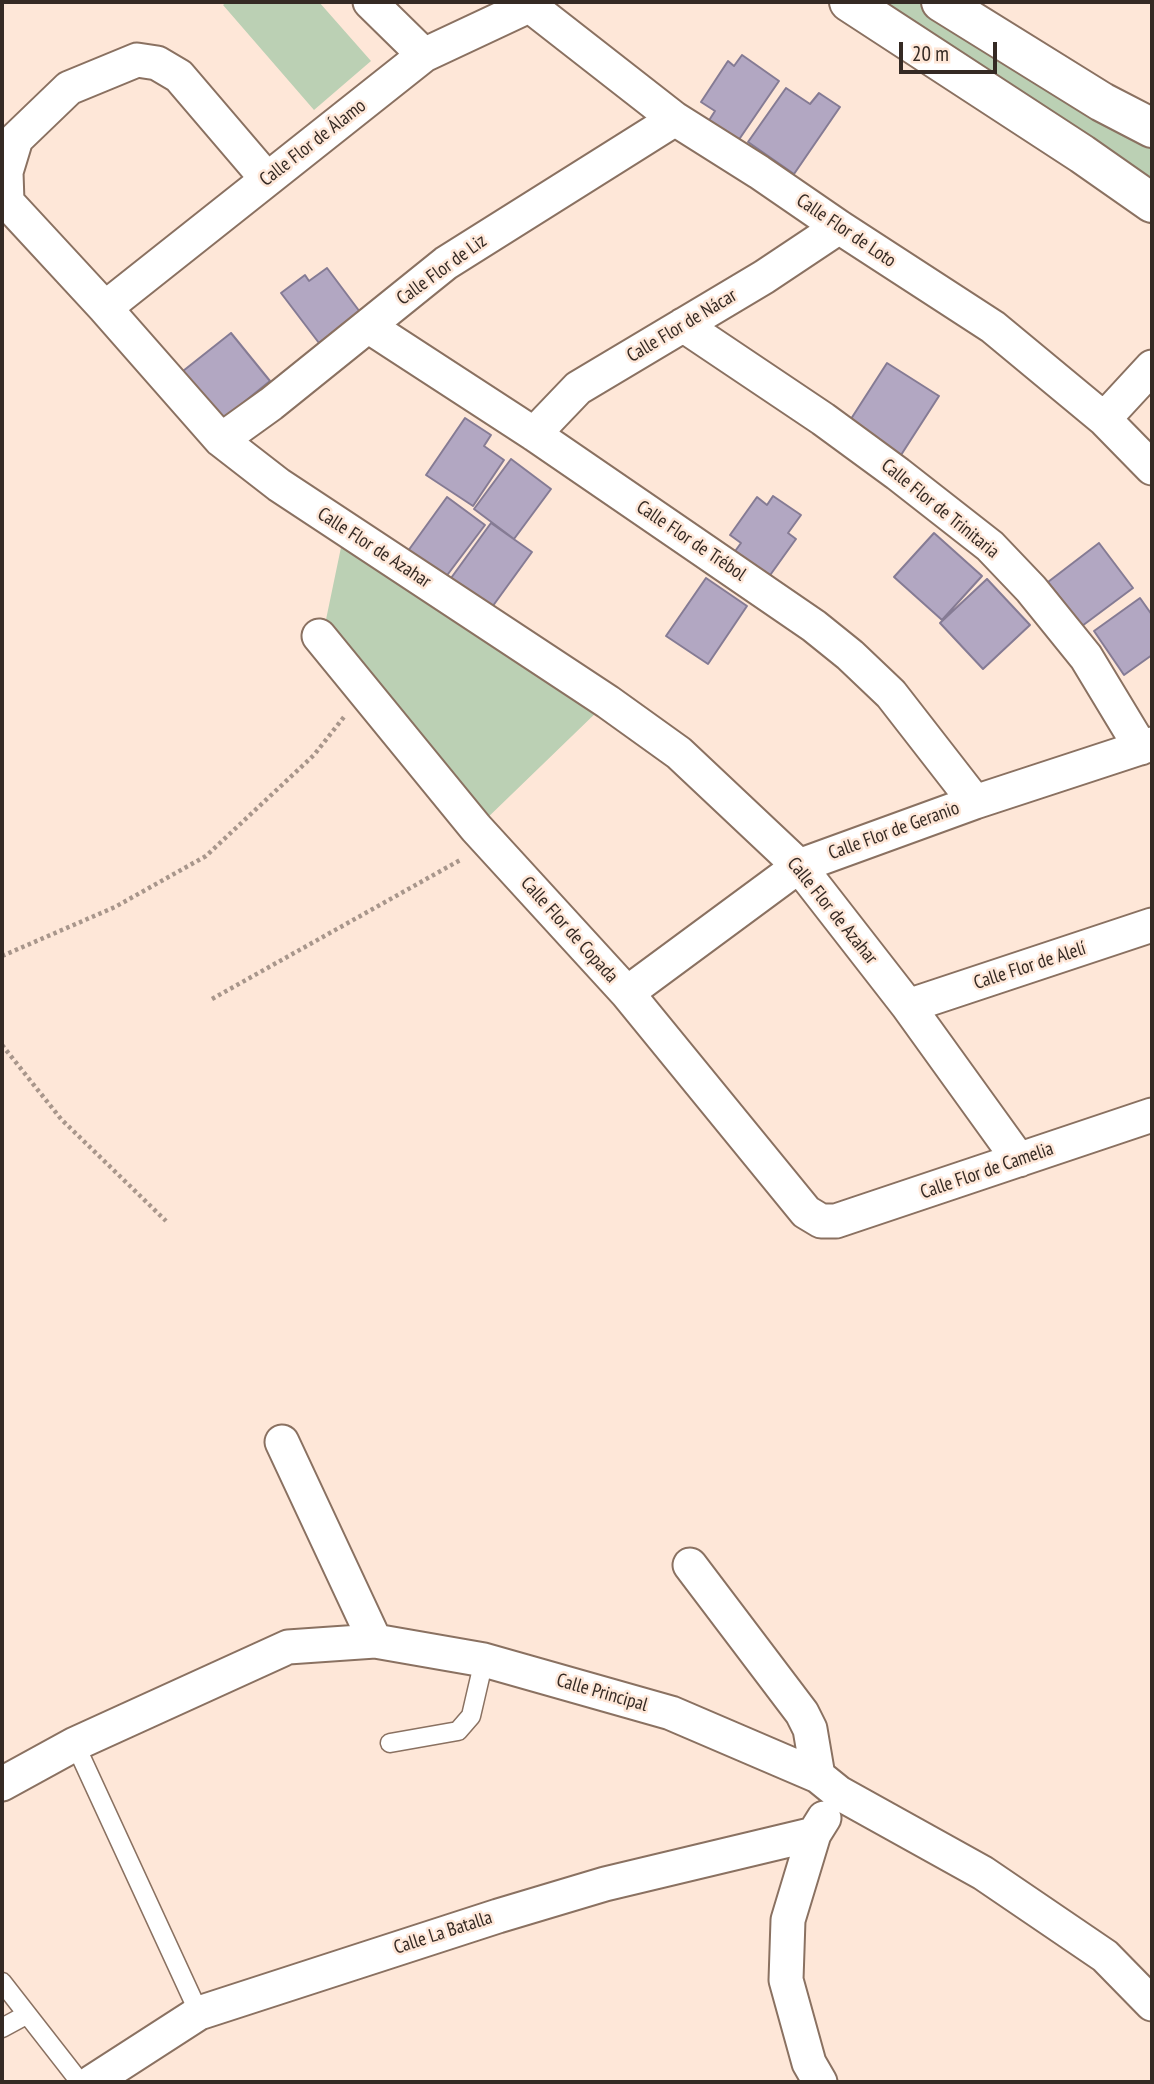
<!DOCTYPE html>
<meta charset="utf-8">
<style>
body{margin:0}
#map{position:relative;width:1154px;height:2084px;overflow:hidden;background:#fee7d8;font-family:"PT Sans Narrow",sans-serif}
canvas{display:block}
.frame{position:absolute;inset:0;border:4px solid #352a24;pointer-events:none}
.scale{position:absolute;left:899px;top:42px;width:98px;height:32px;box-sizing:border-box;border:4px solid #352a24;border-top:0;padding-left:9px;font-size:21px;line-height:24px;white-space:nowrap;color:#352a24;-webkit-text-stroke:5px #fee7d8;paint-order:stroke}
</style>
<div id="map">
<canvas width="1154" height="2084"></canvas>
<div class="frame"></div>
<div class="scale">20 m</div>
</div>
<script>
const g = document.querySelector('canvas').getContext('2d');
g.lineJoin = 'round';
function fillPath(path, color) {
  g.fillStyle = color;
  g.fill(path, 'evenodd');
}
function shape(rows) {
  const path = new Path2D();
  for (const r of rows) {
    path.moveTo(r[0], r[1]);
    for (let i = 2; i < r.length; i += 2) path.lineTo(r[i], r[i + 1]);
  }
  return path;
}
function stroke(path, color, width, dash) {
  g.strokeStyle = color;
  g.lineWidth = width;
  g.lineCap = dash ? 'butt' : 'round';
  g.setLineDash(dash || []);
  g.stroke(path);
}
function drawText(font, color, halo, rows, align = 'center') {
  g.font = font + ' "PT Sans Narrow",sans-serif';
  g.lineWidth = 5;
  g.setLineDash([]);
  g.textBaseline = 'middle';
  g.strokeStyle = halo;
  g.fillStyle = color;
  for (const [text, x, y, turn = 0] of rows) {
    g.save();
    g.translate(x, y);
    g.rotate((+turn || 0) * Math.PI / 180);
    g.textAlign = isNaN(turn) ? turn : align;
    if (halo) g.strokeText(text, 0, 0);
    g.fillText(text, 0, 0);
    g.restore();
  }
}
const green = shape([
 [227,2,319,2,371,61,314,110,223,5],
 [867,2,944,2,1152,134,1152,186],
 [344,533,602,707,481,824,323,634]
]);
const building = shape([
 [742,55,779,81,738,141,708,122,715,111,701,102,728,61,734,66,742,55],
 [786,88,810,104,819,93,840,107,794,174,748,142,786,88],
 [327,268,360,312,319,343,281,293,305,275,309,281,327,268],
 [231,333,270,381,222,420,183,371,231,333],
 [887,363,939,396,901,455,849,422,887,363],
 [465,418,491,435,484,446,504,460,473,506,426,475,465,418],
 [511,459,551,489,514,539,474,509,511,459],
 [773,496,801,515,788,533,796,539,768,578,733,554,741,543,730,535,757,497,767,505,773,496],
 [447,497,485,525,445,578,408,551,447,497],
 [491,523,532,552,487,614,446,585,491,523],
 [934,533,982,576,942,620,894,577,934,533],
 [1099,543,1133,588,1082,626,1048,582,1099,543],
 [706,578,747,606,708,664,666,636,706,578],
 [987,579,1030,625,983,669,940,623,987,579],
 [1140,598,1152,615,1152,655,1124,675,1094,631,1140,598]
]);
const path = shape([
 [2,956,115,907,206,856,314,755,344,717],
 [212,999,462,859],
 [2,1045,61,1119,166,1221]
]);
const lane = shape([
 [390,1743,458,1731,471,1716,484,1660],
 [75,1744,199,2013],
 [2,1982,80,2082],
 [2,2028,26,2015]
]);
const street = shape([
 [370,2,424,55],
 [529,5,675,119,759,172,839,227,993,327,1104,419,1152,468],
 [267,179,179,76,157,63,137,60,69,88,16,139,6,172,7,202,105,308,221,440,279,485,608,702,679,753,799,866,908,1006,1019,1160],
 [105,308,424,55,537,2],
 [683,325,823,419,898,474,990,546,1031,589,1086,657,1141,748],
 [368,326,534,434,814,626,850,655,891,694,975,802],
 [1104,419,1152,367],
 [534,434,578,388,764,277,839,227],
 [221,440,271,404,446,263,675,119],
 [319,636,476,828,627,993,806,1212,821,1221,836,1221,1152,1115],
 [627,993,799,866,975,802,1152,744],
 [908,1006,1152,925],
 [282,1442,375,1641],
 [690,1565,802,1713,810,1729,818,1776],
 [2,1784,75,1744,288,1647,375,1641,484,1660,671,1713,818,1776,839,1793,983,1873,1105,1956,1152,2004],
 [92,2082,199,2013,498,1916,605,1884,814,1834],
 [820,2082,809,2063,786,1980,788,1920,814,1834,824,1818]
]);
const secondary = shape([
 [849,2,1082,154,1152,203],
 [941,2,1102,102,1152,128]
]);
const streetNames = [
 ["Calle Flor de Álamo",313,143,-38],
 ["Calle Flor de Loto",846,231,34],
 ["Calle Flor de Liz",442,270,-36],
 ["Calle Flor de Nácar",682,326,-31],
 ["Calle Flor de Trinitaria",940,509,39],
 ["Calle Flor de Trébol",691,541,34],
 ["Calle Flor de Azahar",374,548,33],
 ["Calle Flor de Geranio",894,831,-20],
 ["Calle Flor de Azahar",832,911,51],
 ["Calle Flor de Copada",569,930,48],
 ["Calle Flor de Alelí",1030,966,-18],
 ["Calle Flor de Camelia",987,1171,-19],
 ["Calle Principal",602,1693,16],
 ["Calle La Batalla",443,1933,-18]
];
fillPath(green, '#bbd0b4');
fillPath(building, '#b2a7c2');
stroke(building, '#857b94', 2);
stroke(lane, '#8a7161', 21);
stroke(street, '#8a7161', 37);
stroke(secondary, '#8a7161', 42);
stroke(path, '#a8968b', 4.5, [3.5, 3.5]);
stroke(lane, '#fff', 18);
stroke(street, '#fff', 33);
stroke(secondary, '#fff', 38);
drawText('19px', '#352a24', '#fee7d8', streetNames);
</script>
